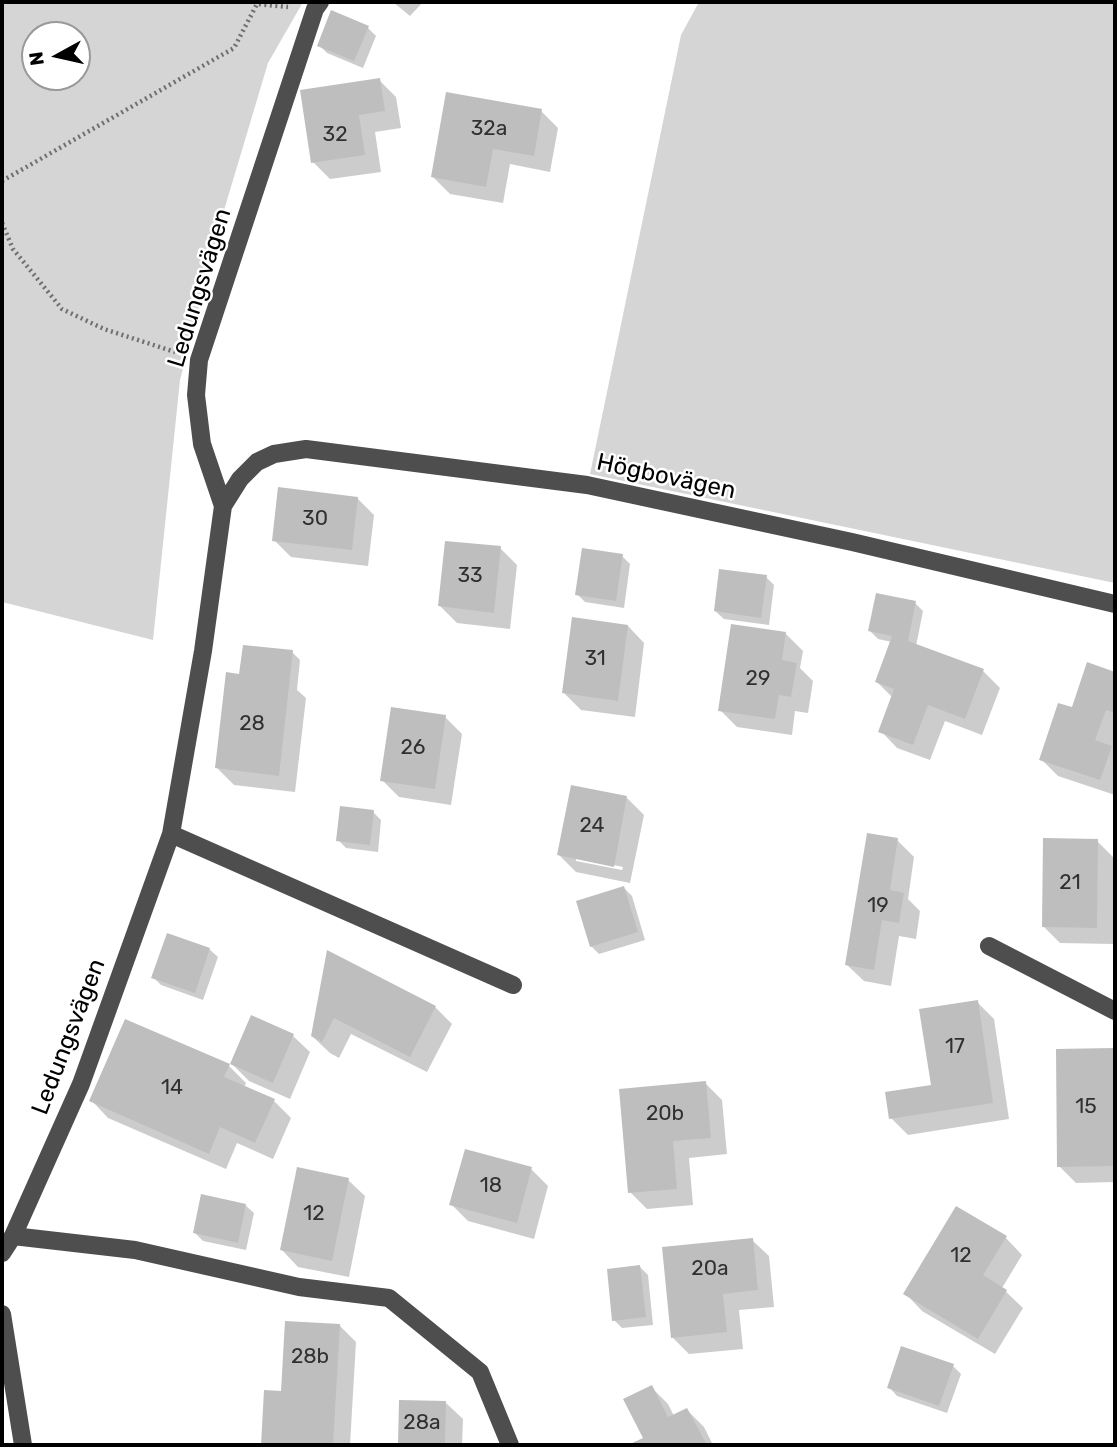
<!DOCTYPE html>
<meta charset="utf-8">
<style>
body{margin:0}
#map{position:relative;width:1117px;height:1447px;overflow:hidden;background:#fff;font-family:Rubik,sans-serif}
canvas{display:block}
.frame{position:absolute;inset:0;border:4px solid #000;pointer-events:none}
.north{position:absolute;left:21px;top:21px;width:70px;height:70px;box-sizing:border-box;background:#fff;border:2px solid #999;border-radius:50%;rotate:262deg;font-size:19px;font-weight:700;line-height:28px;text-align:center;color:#000}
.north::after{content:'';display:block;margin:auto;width:24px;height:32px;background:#000;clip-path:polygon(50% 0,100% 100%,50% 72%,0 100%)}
</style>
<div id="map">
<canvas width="1117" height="1447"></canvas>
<div class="frame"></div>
<div class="north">N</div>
</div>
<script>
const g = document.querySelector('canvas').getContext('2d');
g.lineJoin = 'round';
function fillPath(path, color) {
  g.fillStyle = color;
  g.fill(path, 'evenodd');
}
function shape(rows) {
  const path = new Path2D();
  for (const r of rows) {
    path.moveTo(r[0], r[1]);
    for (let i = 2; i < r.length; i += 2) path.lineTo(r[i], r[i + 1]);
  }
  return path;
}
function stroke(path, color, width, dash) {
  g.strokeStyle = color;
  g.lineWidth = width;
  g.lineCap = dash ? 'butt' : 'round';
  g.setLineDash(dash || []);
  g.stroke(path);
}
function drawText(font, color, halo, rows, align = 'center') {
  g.font = font + ' Rubik,sans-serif';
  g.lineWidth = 5;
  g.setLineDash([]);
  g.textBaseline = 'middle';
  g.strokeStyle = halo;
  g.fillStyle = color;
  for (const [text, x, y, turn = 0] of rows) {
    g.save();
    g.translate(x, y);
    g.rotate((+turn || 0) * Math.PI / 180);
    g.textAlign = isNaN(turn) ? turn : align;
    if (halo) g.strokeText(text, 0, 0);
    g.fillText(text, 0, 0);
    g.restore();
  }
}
const green = shape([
 [2,2,303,2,268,63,222,217,180,380,153,640,2,602],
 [35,35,77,35,77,77,35,77],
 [699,2,1115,2,1115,583,590,474,681,35]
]);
const shadow = shape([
 [393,2,423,2,410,16],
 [368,28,376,36,363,68,327,53,319,45],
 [379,80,396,97,401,128,375,132,381,172,330,179,313,162],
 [541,111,558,128,550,172,510,164,503,203,450,194,433,177],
 [357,498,374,515,368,566,291,557,274,540],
 [500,548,517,565,510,629,457,623,440,606],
 [622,556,630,564,624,608,585,602,577,594],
 [766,577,774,585,769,625,724,619,715,611],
 [915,603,923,611,916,646,983,671,1000,688,982,735,945,721,930,760,897,748,881,731,893,698,877,682,892,642,878,639,870,631],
 [628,626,644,643,635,717,581,710,564,693],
 [786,634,803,651,800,668,813,681,808,713,795,711,792,735,737,727,720,710],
 [292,652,300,660,297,690,306,698,295,792,234,785,217,768,240,676],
 [1088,665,1115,674,1115,795,1058,776,1041,759,1073,709],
 [445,717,462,734,451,805,399,797,382,780],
 [627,798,644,815,630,883,576,872,559,855],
 [576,857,623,867,622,870,576,861],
 [373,812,381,820,378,852,346,848,338,840],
 [897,840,914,857,908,899,920,911,916,939,899,936,891,986,864,981,847,965],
 [1097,841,1114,858,1113,944,1060,943,1043,926],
 [624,888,632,896,645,940,599,954,591,946],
 [209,949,218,957,203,1000,161,985,153,977],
 [328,953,435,1007,452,1024,427,1072,351,1034,339,1058,330,1053,312,1036],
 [977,1002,994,1019,1009,1119,908,1135,891,1118,933,1087],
 [293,1036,310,1052,290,1099,249,1081,232,1064],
 [1115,1050,1115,1182,1076,1183,1059,1166,1058,1051],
 [229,1066,246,1083,244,1088,274,1101,291,1118,273,1159,237,1143,226,1169,108,1118,92,1101],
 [705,1083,722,1100,727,1154,689,1158,693,1205,647,1209,630,1192],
 [531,1169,548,1186,534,1239,468,1221,451,1204],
 [348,1180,365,1196,349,1277,298,1267,282,1250],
 [245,1205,254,1213,246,1250,203,1241,195,1233],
 [1006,1238,1022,1255,1002,1288,1023,1308,995,1354,922,1311,906,1294],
 [752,1240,769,1256,774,1307,739,1310,743,1349,689,1354,672,1337],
 [640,1267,648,1275,653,1325,622,1328,614,1320],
 [339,1325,356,1342,350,1445,263,1445,266,1392,283,1393],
 [953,1366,961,1374,947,1413,897,1396,889,1387],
 [651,1387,668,1404,674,1416,687,1410,704,1427,713,1445,632,1445,645,1439],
 [400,1402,446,1403,463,1419,462,1445,400,1445]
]);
const building = shape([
 [331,10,369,26,354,61,317,46],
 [380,78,385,111,359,115,365,155,311,163,300,90],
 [446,92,542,109,534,156,493,149,486,187,431,177],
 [278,487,358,497,352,550,272,541],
 [445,541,501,546,494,613,438,606],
 [582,548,623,554,616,601,575,595],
 [719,569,767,575,761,618,714,611],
 [876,593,916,601,908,641,984,669,965,719,928,705,913,745,878,732,894,689,875,682,892,636,868,631],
 [572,617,628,625,618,701,562,693],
 [731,624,786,632,782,660,797,663,791,697,779,695,775,719,718,711],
 [243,645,293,650,279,776,215,768,226,672,239,674],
 [1087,662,1115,672,1115,713,1106,710,1095,740,1112,746,1100,780,1039,760,1058,703,1072,707],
 [391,707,446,715,435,789,380,781],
 [571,785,627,796,614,867,557,855],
 [340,806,374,810,370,845,336,841],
 [867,833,898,838,890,890,904,893,899,923,882,920,874,970,845,965],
 [1043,838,1098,839,1097,928,1042,927],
 [624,886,638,932,590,947,576,901],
 [167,933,210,948,195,993,151,978],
 [327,950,436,1006,410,1057,334,1018,322,1042,311,1036],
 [978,1000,993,1103,889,1119,885,1092,931,1085,919,1009],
 [251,1015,294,1034,273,1083,230,1064,224,1077,275,1099,255,1143,220,1127,209,1154,89,1101,125,1019,230,1064],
 [1115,1048,1115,1166,1057,1167,1056,1049],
 [706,1081,711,1138,673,1141,677,1189,628,1193,619,1089],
 [465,1149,532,1167,517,1223,449,1205],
 [297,1167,349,1178,332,1261,280,1250],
 [201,1194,246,1204,238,1243,193,1233],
 [956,1206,1007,1236,983,1275,1007,1290,978,1339,903,1294],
 [753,1238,758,1290,723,1294,727,1332,671,1338,662,1247],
 [640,1265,646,1317,612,1321,607,1269],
 [285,1321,340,1324,333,1445,261,1445,264,1390,281,1391],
 [901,1346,954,1364,939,1406,887,1388],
 [652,1385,668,1417,687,1408,707,1445,628,1445,643,1438,623,1399],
 [399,1400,446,1401,445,1445,398,1445]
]);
const path = shape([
 [2,181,234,48,257,4,288,7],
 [2,223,13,249,62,309,104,329,175,352]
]);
const minor = shape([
 [223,506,240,479,257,462,274,454,306,449,587,485,852,542,1115,604],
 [171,834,513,985],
 [989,946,1115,1011],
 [13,1236,135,1250,299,1287,389,1298,480,1372,510,1445],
 [2,1253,13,1236,81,1084,171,834,203,651,223,506,202,444,196,395,199,360,315,9,320,2],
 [2,1314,23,1445]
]);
const numberNames = [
 ["32a",489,129],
 ["32",335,135],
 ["30",315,519],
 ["33",470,576],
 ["31",595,659],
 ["29",758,679],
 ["28",252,724],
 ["26",413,748],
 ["24",592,826],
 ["21",1070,883],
 ["19",878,906],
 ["17",955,1047],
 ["14",172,1088],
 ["15",1086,1107],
 ["20b",665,1114],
 ["18",491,1186],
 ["12",314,1214],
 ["12",961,1256],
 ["20a",710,1269],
 ["28b",310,1357],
 ["28a",422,1423]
];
const streetNames = [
 ["Ledungsvägen",200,288,-73],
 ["Högbovägen",666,477,12],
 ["Ledungsvägen",69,1037,-69]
];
fillPath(green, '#d5d5d5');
fillPath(shadow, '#0003');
fillPath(building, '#bebebe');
stroke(path, '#707070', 4.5, [2, 3.5]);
stroke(minor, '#4e4e4e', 18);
drawText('21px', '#303030', null, numberNames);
drawText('24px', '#000', '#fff', streetNames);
</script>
